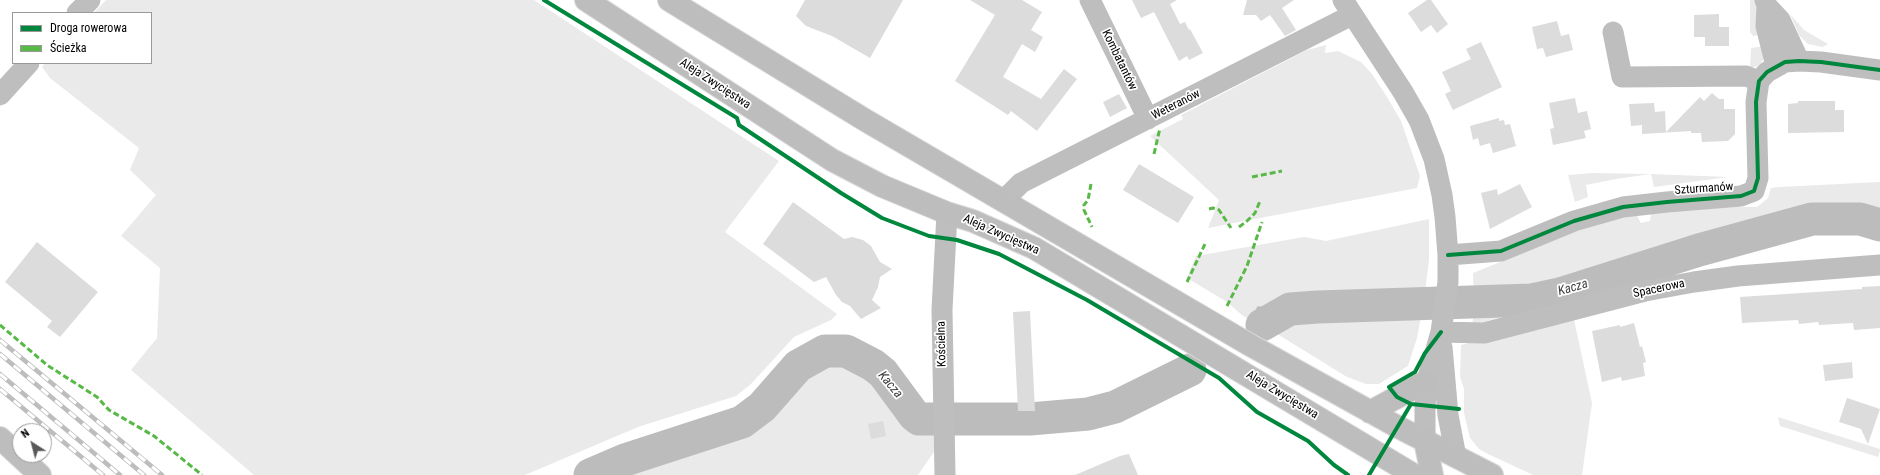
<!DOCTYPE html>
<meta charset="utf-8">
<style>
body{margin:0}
#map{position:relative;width:1880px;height:475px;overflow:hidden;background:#fff;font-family:"Roboto Condensed",sans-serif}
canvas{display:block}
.legend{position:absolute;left:12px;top:12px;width:140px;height:52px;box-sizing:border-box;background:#fff;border:1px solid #999;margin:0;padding:5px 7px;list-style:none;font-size:12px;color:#000}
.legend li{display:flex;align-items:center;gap:8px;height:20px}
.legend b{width:20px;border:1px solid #999}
.north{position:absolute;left:12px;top:423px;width:40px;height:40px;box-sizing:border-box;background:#fff;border:1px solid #999;border-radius:50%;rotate:324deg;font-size:11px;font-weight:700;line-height:16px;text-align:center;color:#000}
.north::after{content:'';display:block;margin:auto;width:14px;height:18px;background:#595959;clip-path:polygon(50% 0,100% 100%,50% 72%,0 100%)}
</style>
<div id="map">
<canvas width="1880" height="475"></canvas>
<ul class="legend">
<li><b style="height:5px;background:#00873e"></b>Droga rowerowa</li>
<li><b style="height:5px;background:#58b947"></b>Ścieżka</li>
</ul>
<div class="north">N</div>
</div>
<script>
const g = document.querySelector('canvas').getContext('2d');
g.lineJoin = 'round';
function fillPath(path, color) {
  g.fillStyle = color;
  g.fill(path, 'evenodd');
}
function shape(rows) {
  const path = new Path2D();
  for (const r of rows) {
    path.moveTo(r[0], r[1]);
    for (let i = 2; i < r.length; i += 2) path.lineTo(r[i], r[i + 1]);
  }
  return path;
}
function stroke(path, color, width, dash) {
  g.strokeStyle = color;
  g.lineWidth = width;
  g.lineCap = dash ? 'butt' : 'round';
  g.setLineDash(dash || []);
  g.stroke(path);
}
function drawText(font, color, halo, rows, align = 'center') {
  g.font = font + ' "Roboto Condensed",sans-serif';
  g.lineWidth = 3.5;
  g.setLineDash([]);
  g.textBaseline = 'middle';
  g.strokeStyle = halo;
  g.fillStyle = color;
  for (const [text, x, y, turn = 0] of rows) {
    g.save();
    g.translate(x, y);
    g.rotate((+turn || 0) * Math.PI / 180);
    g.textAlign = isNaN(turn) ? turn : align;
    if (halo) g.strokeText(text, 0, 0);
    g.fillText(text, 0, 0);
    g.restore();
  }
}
const green = shape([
 [106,0,534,0,779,161,725,232,837,314,831,320,794,337,751,384,736,396,638,427,525,475,254,475,131,370,157,338,160,268,121,236,156,195,130,170,139,148,50,78,42,67,45,63,151,63,151,13,94,13],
 [1750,0,1755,0,1760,27,1759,35,1753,36,1750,32],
 [1790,14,1804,30,1828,44,1823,47,1808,44,1799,35],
 [1326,45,1325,53,1338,51,1361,62,1372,74,1387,97,1401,121,1420,176,1417,188,1208,228,1219,200,1150,136,1183,119,1181,115,1307,50],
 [1765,46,1765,54,1763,60,1758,66,1750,68,1751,48],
 [1593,173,1651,174,1728,177,1654,187,1651,174,1616,179,1586,185,1588,197,1575,202,1568,175],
 [1880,182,1880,212,1864,209,1832,209,1770,220,1760,228,1742,235,1742,245,1724,256,1651,270,1560,301,1472,325,1474,313,1473,273,1589,226,1636,214,1641,223,1650,221,1651,214,1713,207,1757,207,1768,198,1771,188,1779,187],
 [1429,219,1429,260,1424,300,1417,338,1408,366,1379,384,1366,384,1347,377,1274,332,1243,316,1227,302,1187,278,1196,256,1304,237,1326,241],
 [1573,315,1592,403,1582,475,1533,475,1486,453,1479,449,1470,438,1464,413,1464,389,1460,377,1461,345],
 [834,354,854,359,882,376,897,396,907,417,919,425,936,425,938,446,918,475,611,475,743,427,763,415,777,399,806,370,819,362,825,355],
 [1778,417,1880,449,1880,451,1878,457,1780,426]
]);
const stream = shape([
 [1259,309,1282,314]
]);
const river = shape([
 [1262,325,1290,309,1318,307,1532,300,1560,294,1699,250,1812,219,1860,219,1880,225],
 [590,475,625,460,742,422,762,407,798,366,825,351,846,351,873,365,883,373,914,415,919,419,1030,419,1088,414,1115,407,1190,370]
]);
const building = shape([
 [805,0,903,0,870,58,832,36,806,26,796,16],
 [970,0,1022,0,1042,12,1031,30,1043,37,1035,52,1022,44,1003,77,1041,99,1064,69,1077,79,1037,131,1011,111,1008,115,955,81,995,15],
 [1132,0,1177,0,1170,4,1180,24,1185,22,1189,30,1190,29,1203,53,1189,60,1187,56,1179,61,1154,12,1141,18],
 [1247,0,1294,0,1282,8,1296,30,1285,36,1270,15,1261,21,1256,15,1243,15],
 [1427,0,1431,0,1448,24,1437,33,1431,25,1421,32,1408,13],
 [1719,14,1719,27,1729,27,1729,46,1705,46,1705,37,1694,37,1694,15],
 [1557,21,1561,36,1569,34,1573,50,1546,57,1543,48,1537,49,1532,27],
 [1481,42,1502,87,1453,110,1445,94,1451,91,1442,72,1471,59,1466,49],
 [1712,93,1719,99,1724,99,1724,109,1735,109,1735,134,1728,141,1702,142,1701,133,1691,133,1691,131,1642,134,1642,125,1631,126,1629,104,1654,103,1655,112,1665,111,1666,132,1700,97,1704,101],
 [1119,94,1127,108,1110,117,1103,102],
 [1575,98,1578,113,1587,111,1591,129,1584,131,1586,138,1553,145,1550,129,1554,128,1549,103],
 [1798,101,1835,101,1835,110,1844,110,1844,132,1788,133,1788,104,1798,103],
 [1499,118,1499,121,1504,120,1505,125,1510,124,1516,146,1493,153,1490,143,1480,146,1478,138,1473,140,1470,126],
 [1139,164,1194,197,1178,223,1123,190],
 [1520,184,1532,207,1490,229,1481,193,1497,189,1498,195],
 [793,202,844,239,852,237,863,240,871,246,880,262,892,269,880,277,878,287,872,300,881,308,861,319,850,306,842,302,836,295,826,277,814,282,763,244],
 [37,242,98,292,60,337,47,327,52,321,5,282],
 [1880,286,1880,328,1854,330,1853,323,1819,325,1818,322,1799,324,1798,320,1742,323,1740,297,1862,289,1862,287],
 [1030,311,1035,411,1018,411,1013,312],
 [1634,323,1640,347,1642,346,1646,362,1643,363,1645,376,1622,381,1621,377,1602,382,1592,331,1620,325,1620,327],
 [1852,362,1853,378,1825,381,1823,365],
 [1847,398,1880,409,1868,444,1861,429,1839,422],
 [883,421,886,436,871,439,868,424],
 [1129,454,1138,475,1075,475,1120,456]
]);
const minor = shape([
 [1090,0,1148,119],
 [1343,0,1403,92,1419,120,1434,159,1442,195,1445,217,1448,255,1448,282,1441,332,1427,381,1425,407,1425,441],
 [1765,0,1767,6,1766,26,1776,66],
 [1767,6,1780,20,1799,61],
 [77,13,90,0],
 [1613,32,1622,77,1746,76,1759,81],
 [0,95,29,63],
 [1004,200,1021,183,1352,15],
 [1448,255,1501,251,1574,221,1623,207,1667,202,1741,196,1754,191,1758,178,1756,102,1759,81,1767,72,1785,62,1799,61,1821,62,1880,70],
 [1441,332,1484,333,1645,291,1694,282,1738,276,1880,265],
 [1442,347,1448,415,1456,457],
 [945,475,942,310,947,213]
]);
const major = shape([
 [586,0,832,160,882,186,947,213,973,221,1034,248,1414,475],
 [669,0,865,120,1250,345,1398,427,1492,475],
 [1370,412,1427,381],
 [0,438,40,475],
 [1425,441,1432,475]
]);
const rail = shape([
 [0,340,162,475],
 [0,354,144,475],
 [0,374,120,475],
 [0,389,103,475]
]);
const quiet = shape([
 [1154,154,1160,128],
 [1252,177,1282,171],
 [1091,184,1088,200,1084,205,1084,210,1092,227],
 [1209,209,1213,208,1219,210,1231,228],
 [1239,227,1247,221,1255,213,1260,201],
 [1187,282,1205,244],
 [1227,306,1247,266,1262,222],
 [0,325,47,365,97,397,109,410,154,436,202,475]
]);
const cycleway = shape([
 [544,0,737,118,739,125,841,193,882,218,929,236,957,240,999,254,1087,300,1219,378,1257,412,1308,441,1334,465,1348,475],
 [1448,255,1501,251,1574,221,1623,207,1667,202,1741,196,1754,191,1758,178,1756,102,1759,81,1767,72,1785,62,1799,61,1821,62,1880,70],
 [1411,404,1397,397,1389,387,1415,372,1425,353,1441,332],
 [1369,475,1411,404,1459,409]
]);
const streetNames = [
 ["Kombatantów",1119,60,64],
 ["Aleja Zwycięstwa",715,84,33],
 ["Weteranów",1176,105,-27],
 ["Szturmanów",1704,189,-4],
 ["Aleja Zwycięstwa",1001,235,24],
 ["Spacerowa",1659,289,-12],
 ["Kościelna",942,344,-91],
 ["Aleja Zwycięstwa",1282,395,31]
];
const waterNames = [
 ["Kacza",1573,288,-16],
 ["Kacza",890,385,50]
];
fillPath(green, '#eaeaea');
stroke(stream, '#bcbcbc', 5.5);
stroke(river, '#bcbcbc', 33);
fillPath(building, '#dcdcdc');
stroke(major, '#dbdbdb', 24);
stroke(minor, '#bebebe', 21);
stroke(major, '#bdbdbd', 22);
stroke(rail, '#bdbdbd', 4.5);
stroke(rail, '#fff', 3, [9]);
stroke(quiet, '#58b947', 3, [6, 3]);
stroke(cycleway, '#00873e', 4);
drawText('12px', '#000', '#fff', streetNames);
drawText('italic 13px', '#404040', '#fff', waterNames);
</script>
